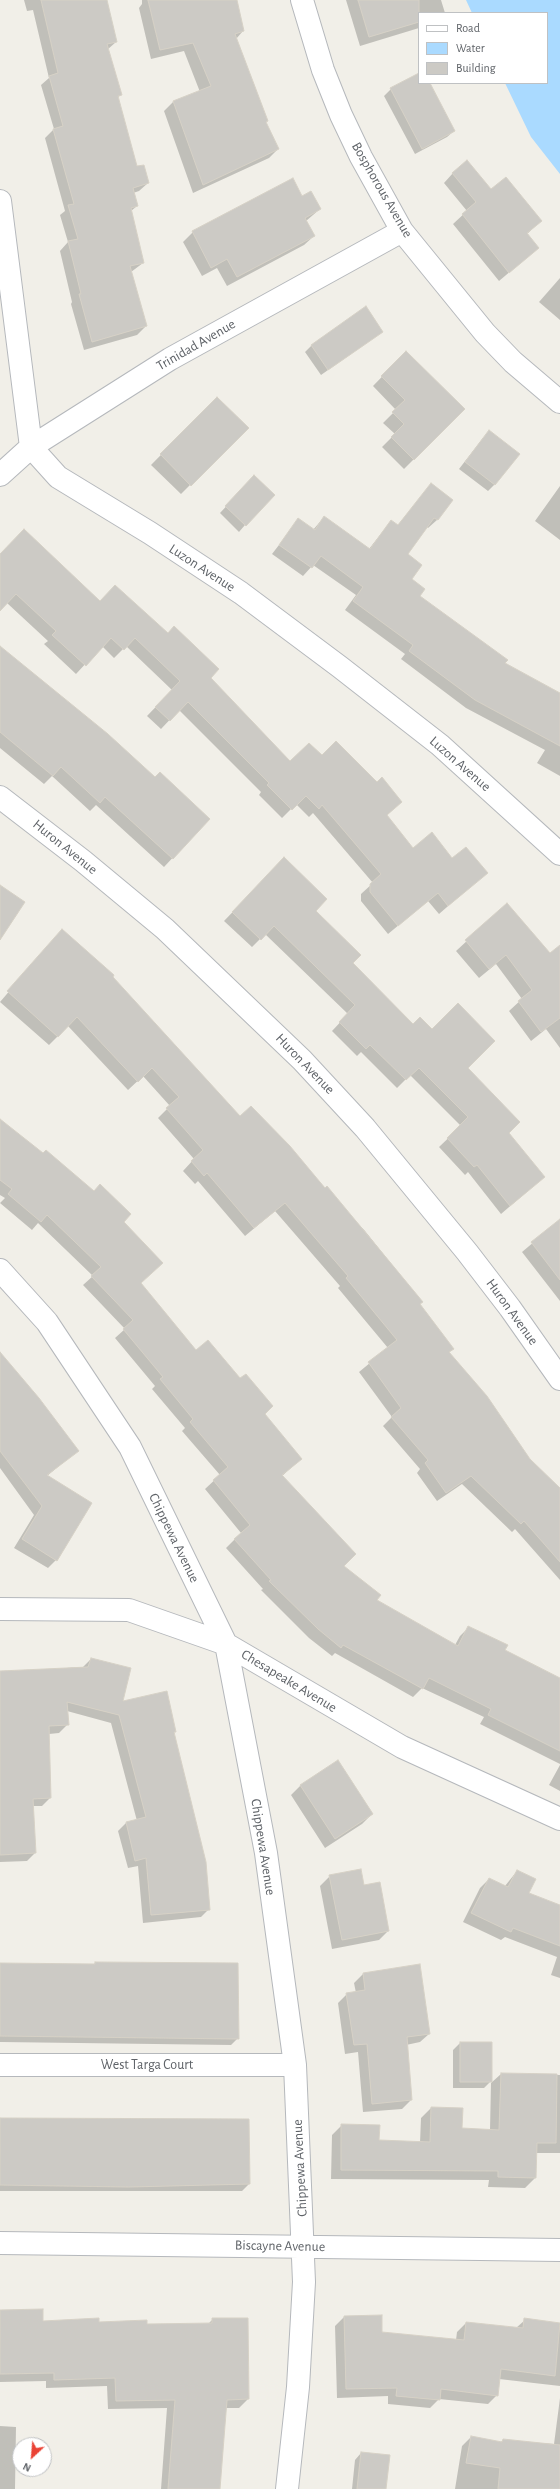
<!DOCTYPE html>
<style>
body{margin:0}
#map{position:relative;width:560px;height:2489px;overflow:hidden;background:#f1efe8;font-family:"Alegreya Sans",sans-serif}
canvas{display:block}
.legend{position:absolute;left:418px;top:12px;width:130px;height:72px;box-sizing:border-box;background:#fff;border:1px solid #bfc1c3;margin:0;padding:5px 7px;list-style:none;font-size:12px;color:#5f6368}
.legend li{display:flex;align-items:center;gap:8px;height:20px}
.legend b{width:20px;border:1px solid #bfc1c3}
.north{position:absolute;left:12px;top:2437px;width:40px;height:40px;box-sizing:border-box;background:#fff;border:1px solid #bfc1c3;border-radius:50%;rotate:206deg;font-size:11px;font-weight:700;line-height:16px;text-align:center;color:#5f6368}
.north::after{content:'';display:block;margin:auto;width:14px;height:18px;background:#ea4335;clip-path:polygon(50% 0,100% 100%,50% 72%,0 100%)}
</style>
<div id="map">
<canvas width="560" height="2489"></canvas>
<ul class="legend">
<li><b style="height:5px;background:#fff"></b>Road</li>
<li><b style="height:11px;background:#aadaff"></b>Water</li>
<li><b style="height:11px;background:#cccac5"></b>Building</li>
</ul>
<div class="north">N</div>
</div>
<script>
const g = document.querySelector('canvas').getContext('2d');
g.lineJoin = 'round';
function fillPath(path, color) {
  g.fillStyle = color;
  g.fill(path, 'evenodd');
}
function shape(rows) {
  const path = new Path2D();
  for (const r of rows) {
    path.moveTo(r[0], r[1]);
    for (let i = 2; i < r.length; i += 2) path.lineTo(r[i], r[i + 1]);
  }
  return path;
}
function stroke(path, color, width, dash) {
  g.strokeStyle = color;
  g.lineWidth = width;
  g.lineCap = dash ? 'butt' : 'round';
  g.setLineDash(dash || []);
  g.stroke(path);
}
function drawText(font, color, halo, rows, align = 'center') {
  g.font = font + ' "Alegreya Sans",sans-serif';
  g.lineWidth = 3;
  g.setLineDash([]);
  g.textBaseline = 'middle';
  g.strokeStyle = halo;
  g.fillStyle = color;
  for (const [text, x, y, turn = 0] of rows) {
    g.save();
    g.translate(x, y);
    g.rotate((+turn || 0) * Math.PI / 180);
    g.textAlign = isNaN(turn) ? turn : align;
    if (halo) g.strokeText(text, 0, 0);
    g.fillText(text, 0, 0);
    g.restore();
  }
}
const water = shape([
 [466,0,560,0,560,174,531,137,505,83,547,83,547,13,472,13]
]);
const shadow = shape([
 [24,0,105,0,116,42,107,50,121,95,117,98,136,168,148,183,139,191,133,193,137,206,131,211,143,263,131,272,146,326,137,335,84,350,71,304,72,302,60,251,68,242,60,215,65,211,45,138,54,129,41,85,49,78,33,10,27,11],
 [142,0,236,0,243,31,236,39,265,122,278,149,269,158,193,193,164,111,173,102,200,92,184,51,151,59,139,8,142,4],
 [346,0,441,0,445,13,419,13,419,28,360,46],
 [419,74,419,83,429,83,454,131,447,137,415,154,384,96,391,89],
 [453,173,491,191,541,221,527,234,538,248,499,281,453,224,467,211,444,183],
 [301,198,320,209,306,221,314,236,304,245,227,286,217,268,202,276,183,242,193,232],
 [560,278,560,320,539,302],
 [382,332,321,375,305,352,312,345],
 [406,352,464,409,404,469,382,447,395,434,383,423,396,410,373,386],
 [217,398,247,428,181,494,151,465],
 [483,438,495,484,488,491,459,469],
 [248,483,245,525,239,532,220,513],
 [432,484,452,500,437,520,428,528,427,527,407,555,410,579,419,596,504,664,560,694,560,776,537,763,545,750,466,708,401,659,405,654,345,610,356,595,313,565,303,576,272,554,299,519,313,530,324,517,369,549,391,521,397,526],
 [560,486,560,540,535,521],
 [0,555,100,602,209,678,290,763,322,757,377,783,401,802,386,816,413,849,452,859,486,873,439,914,428,901,388,934,361,901,361,894,373,883,313,813,309,817,296,804,282,818,259,795,261,792,179,710,161,729,147,716,172,690,126,646,114,658,102,646,76,674,44,644,48,641,7,603,0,610],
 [0,648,155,778,209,819,164,867,96,805,90,811,52,776,44,784,0,748],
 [276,867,314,911,352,963,413,1025,467,1068,508,1133,544,1177,501,1214,468,1172,465,1175,439,1147,461,1126,410,1075,397,1088,361,1052,357,1056,332,1031,348,1014,265,934,252,947,224,921],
 [507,904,550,954,560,946,560,1048,546,1029,531,1041,509,1011,522,999,496,964,479,978,456,951],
 [54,939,111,977,240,1118,251,1108,365,1231,421,1301,419,1304,452,1349,449,1353,529,1460,560,1494,560,1580,515,1529,512,1532,462,1484,437,1501,417,1473,420,1469,383,1426,392,1417,359,1372,388,1348,338,1288,340,1286,275,1211,245,1236,198,1181,195,1184,183,1171,194,1159,158,1118,170,1106,143,1076,128,1090,68,1026,49,1045,0,1002],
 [0,1120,122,1222,140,1284,196,1351,264,1414,301,1459,282,1476,343,1566,376,1601,455,1645,460,1636,469,1627,503,1651,560,1679,560,1764,480,1724,484,1717,422,1688,413,1697,335,1653,332,1656,309,1638,261,1590,263,1589,226,1548,241,1533,205,1489,220,1475,182,1431,185,1428,152,1389,155,1386,115,1338,125,1329,83,1285,93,1276,38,1223,32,1230,0,1203,5,1198,0,1195],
 [560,1220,560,1301,522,1252],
 [0,1354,77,1451,47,1476,56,1560,48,1568,14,1548,34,1515,0,1468],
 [91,1659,121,1703,175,1731,173,1734,209,1909,201,1917,143,1923,138,1866,128,1868,118,1831,126,1823,137,1821,111,1723,67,1711,67,1725,59,1733,49,1734,50,1798,42,1806,33,1806,35,1853,27,1861,0,1862,0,1672,83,1667],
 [560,1765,560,1791,549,1785],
 [301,1785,372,1814,362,1824,325,1848,291,1795],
 [517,1871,528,1894,560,1906,560,1978,551,1975,557,1957,505,1937,501,1940,463,1922,480,1888,489,1879,505,1886],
 [330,1876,363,1887,388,1931,379,1940,332,1949,320,1886],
 [95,1963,238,2038,231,2045,0,2042,0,1964,93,1965],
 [363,1974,429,2034,420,2042,406,2045,411,2100,402,2109,363,2112,358,2052,345,2054,338,2003,347,1994,356,1993,354,1983],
 [460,2043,491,2043,491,2081,484,2088,453,2088,453,2050],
 [501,2074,560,2075,560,2153,536,2153,535,2178,525,2188,488,2187,489,2180,331,2179,332,2135,342,2125,378,2141,420,2143,421,2118,431,2108,462,2108,461,2129,490,2130,491,2083],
 [0,2118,248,2120,249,2184,242,2191,0,2191],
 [0,2311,42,2322,146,2325,208,2324,213,2319,248,2399,239,2408,226,2408,219,2489,161,2489,167,2408,108,2409,107,2386,46,2388,46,2381,0,2382],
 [344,2317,381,2333,456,2340,457,2332,466,2323,516,2328,525,2320,560,2324,560,2386,499,2379,497,2395,488,2404,439,2399,430,2408,388,2404,388,2396,337,2398,335,2326],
 [560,2398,560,2489,455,2489,462,2446,471,2437,501,2442,503,2440,554,2444],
 [0,2426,16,2427,15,2489,0,2489],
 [361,2453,385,2489,352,2489,355,2460]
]);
const building = shape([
 [41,0,107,0,117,42,107,44,122,95,118,96,137,166,144,165,149,183,133,188,138,206,131,208,144,263,130,266,147,326,92,342,79,294,81,294,68,241,78,239,68,205,74,204,53,129,63,126,49,76,58,73,41,0],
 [148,0,237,0,244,31,235,34,268,121,266,122,279,149,203,185,173,101,211,86,193,43,160,50,148,0],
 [358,0,419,0,419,22,369,37,358,0],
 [419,73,419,83,430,83,455,131,422,149,390,88,419,73],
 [467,160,491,189,506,177,542,221,527,233,539,248,509,273,462,214,476,202,452,173,467,160],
 [293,178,302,196,311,191,321,209,305,218,315,236,237,277,227,259,211,268,192,231,293,178],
 [366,306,383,332,328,370,311,345,366,306],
 [406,351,465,409,414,460,391,437,404,424,392,412,405,400,381,376,406,351],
 [217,397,249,428,191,486,160,454,217,397],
 [489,430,520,454,495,485,465,462,489,430],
 [254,475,275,495,246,526,225,506,254,475],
 [431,483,453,500,438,520,434,518,408,554,422,565,412,579,425,589,420,596,508,660,505,663,560,693,560,746,475,700,409,651,413,645,353,601,363,587,321,556,312,568,279,545,298,518,315,530,324,516,370,549,391,520,398,525,431,483],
 [24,529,100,601,115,585,168,633,174,626,219,669,211,678,290,761,309,743,322,755,336,741,377,782,382,777,402,802,387,815,413,848,432,832,452,858,466,847,488,873,448,906,438,893,398,926,370,892,370,884,381,874,322,805,319,809,306,796,292,810,267,785,269,783,188,702,170,721,155,707,180,681,135,638,124,650,111,638,86,666,52,635,56,631,16,594,0,611,0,554,24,529],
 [0,646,108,734,155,777,160,772,210,819,173,859,105,797,100,803,61,767,53,776,0,732,0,646],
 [284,857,327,899,316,911,361,955,353,963,413,1024,420,1017,432,1029,458,1003,495,1041,468,1068,520,1122,509,1133,545,1177,510,1206,477,1165,474,1167,447,1138,468,1117,419,1068,406,1080,370,1045,366,1049,339,1022,355,1005,274,926,261,940,232,912,284,857],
 [0,885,25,902,0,940,0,885],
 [507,903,550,953,560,945,560,1018,541,1032,518,1001,532,990,506,955,489,969,465,940,507,903],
 [62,929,114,975,113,977,240,1116,251,1106,290,1146,325,1188,327,1186,423,1302,420,1304,454,1349,449,1352,487,1396,530,1459,560,1488,560,1562,524,1521,521,1524,471,1476,446,1493,425,1463,428,1460,391,1417,401,1408,368,1362,397,1340,346,1278,348,1276,285,1203,254,1228,207,1173,204,1176,191,1161,203,1150,166,1108,179,1097,152,1068,138,1082,77,1017,58,1037,7,991,62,929],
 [0,1119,43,1153,46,1150,94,1191,100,1184,131,1214,124,1222,163,1263,141,1283,196,1350,208,1340,240,1378,246,1374,273,1406,265,1414,302,1459,282,1475,356,1554,344,1566,381,1595,377,1600,458,1646,468,1626,508,1645,505,1650,560,1678,560,1751,488,1715,491,1709,429,1678,423,1689,343,1645,341,1648,318,1629,269,1581,271,1580,234,1539,250,1525,213,1480,228,1467,190,1422,193,1419,160,1379,163,1377,123,1329,133,1320,91,1276,101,1267,47,1215,41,1222,8,1194,12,1189,0,1180,0,1119],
 [560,1219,560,1280,531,1242,560,1219],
 [0,1352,39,1398,79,1451,47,1475,92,1503,57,1561,22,1539,42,1506,0,1451,0,1352],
 [91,1658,131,1668,123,1701,167,1691,176,1732,174,1732,206,1862,210,1910,151,1915,146,1858,135,1861,126,1822,146,1817,119,1715,67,1702,69,1725,49,1726,51,1798,33,1799,36,1853,0,1855,0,1671,88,1667,91,1658],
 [338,1760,373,1814,335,1839,300,1785,338,1760],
 [361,1869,364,1885,380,1882,389,1931,342,1940,329,1875,361,1869],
 [517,1870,536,1879,529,1893,560,1905,560,1946,513,1928,511,1932,471,1913,489,1878,508,1887,517,1870],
 [95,1962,238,1963,239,2039,0,2036,0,1963,95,1964,95,1962],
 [420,1964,430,2034,407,2037,412,2100,372,2104,367,2044,354,2045,346,1993,365,1990,363,1973,420,1964],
 [460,2042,492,2042,492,2082,460,2082,460,2042],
 [501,2073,557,2074,556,2143,537,2143,536,2178,498,2177,498,2171,341,2170,341,2124,380,2125,379,2140,430,2142,431,2107,463,2108,462,2128,499,2130,501,2073],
 [0,2118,249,2119,250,2184,129,2187,0,2185,0,2118],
 [43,2309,43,2321,99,2318,99,2322,147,2320,147,2324,212,2323,212,2318,248,2318,249,2399,227,2400,220,2489,168,2489,175,2400,116,2401,115,2378,54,2380,54,2373,0,2374,0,2310,43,2309],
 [382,2315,382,2332,464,2340,466,2322,523,2328,524,2318,560,2323,555,2376,501,2369,498,2396,441,2389,440,2400,396,2396,397,2388,346,2389,344,2316,382,2315],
 [471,2436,502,2442,503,2439,560,2445,560,2489,498,2489,500,2468,466,2463,471,2436],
 [361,2452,390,2455,386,2489,357,2489,361,2452]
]);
const street = shape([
 [302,0,323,70,341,115,361,157,402,231,485,333,513,362,560,402],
 [0,201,31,447,58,477,150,533,241,593,340,667,440,745,560,854],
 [0,475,31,447,170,359,402,231],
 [0,797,83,861,165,929,302,1060,365,1128,467,1252,510,1308,560,1379],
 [0,1270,47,1322,130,1447,226,1644,266,1853,295,2065,304,2282,298,2387,287,2489],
 [0,1609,129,1610,226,1644,402,1747,560,1819],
 [0,2065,295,2065],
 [0,2243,560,2250]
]);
const streetNames = [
 ["Bosphorous Avenue",382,190,60],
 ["Trinidad Avenue",196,345,-30],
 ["Luzon Avenue",202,568,33],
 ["Luzon Avenue",460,764,41],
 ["Huron Avenue",65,847,39],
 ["Huron Avenue",305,1064,46],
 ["Huron Avenue",512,1312,54],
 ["Chippewa Avenue",174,1538,64],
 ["Chesapeake Avenue",289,1681,31],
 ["Chippewa Avenue",263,1847,81],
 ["West Targa Court",147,2065],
 ["Chippewa Avenue",300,2168,-93],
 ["Biscayne Avenue",280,2246,1]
];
fillPath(water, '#aadaff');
fillPath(shadow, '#0003');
fillPath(building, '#cccac5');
stroke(building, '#d6d1c6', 1);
stroke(street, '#b5b8bc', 24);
stroke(street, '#fff', 22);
drawText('14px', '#5f6368', '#fff', streetNames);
</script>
